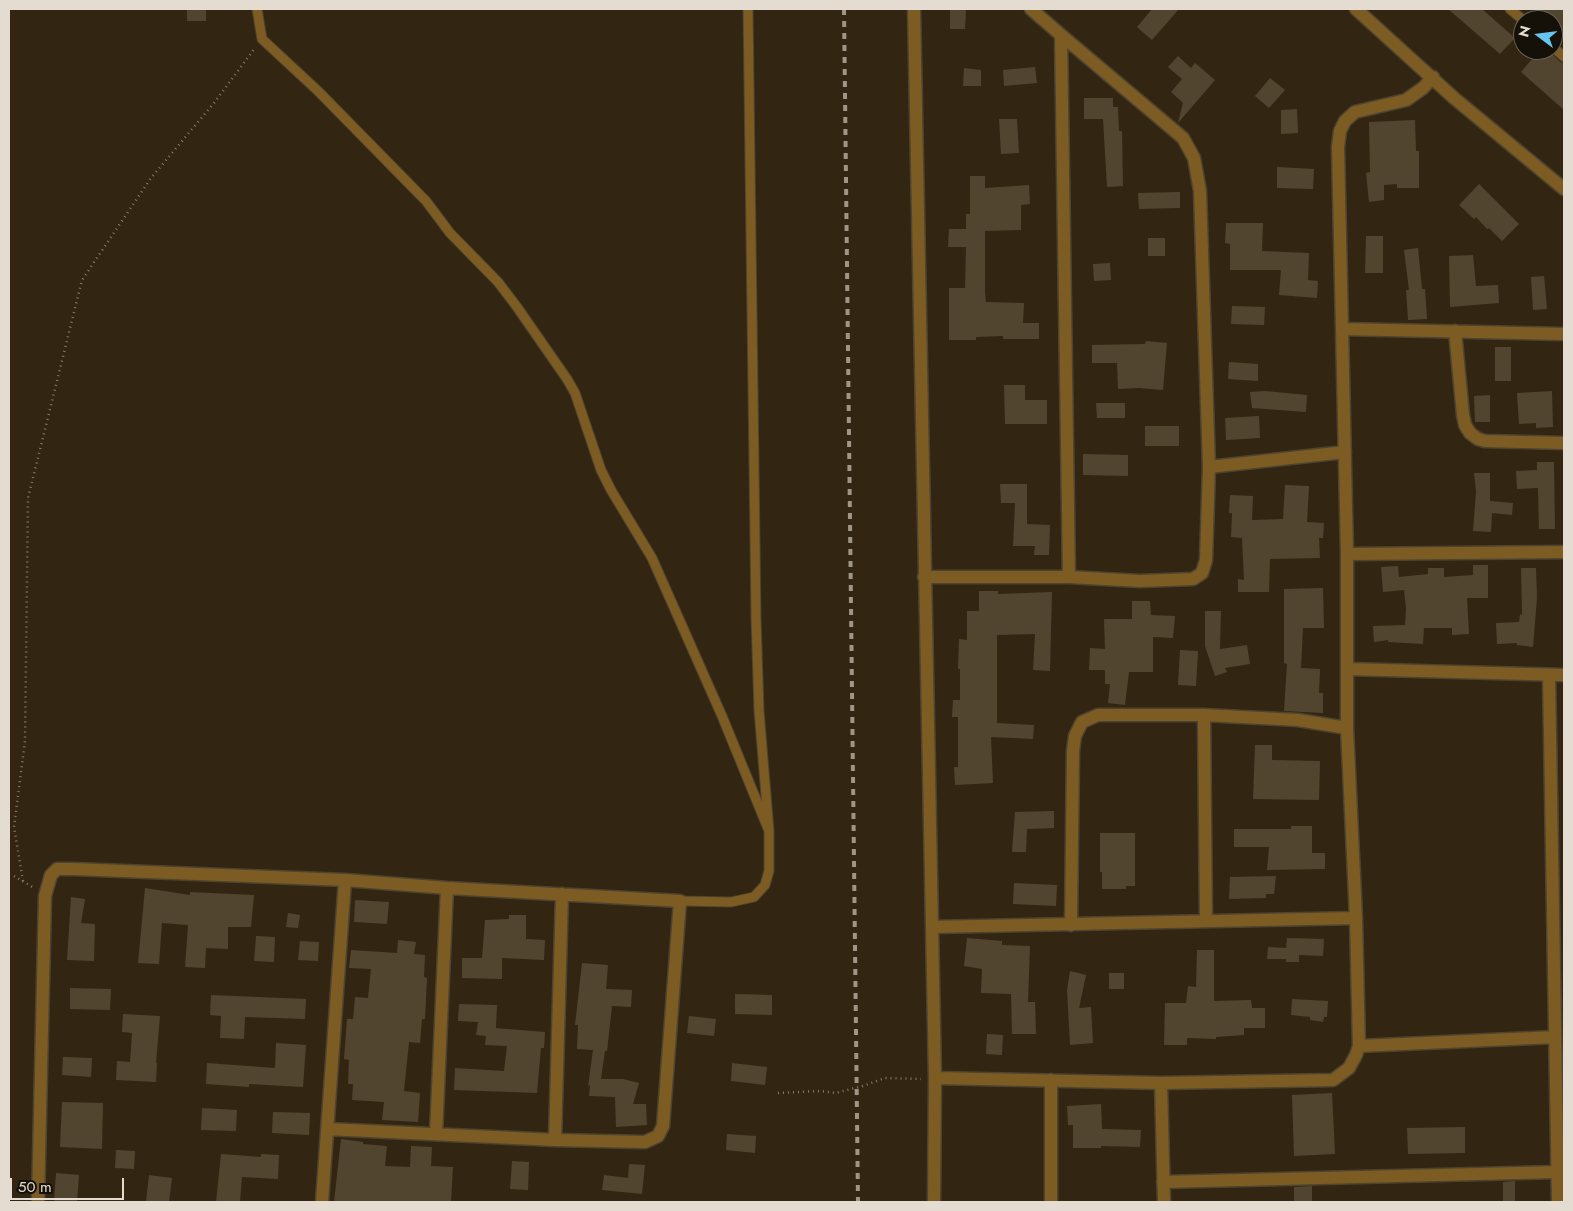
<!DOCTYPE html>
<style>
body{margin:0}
#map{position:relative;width:1573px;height:1211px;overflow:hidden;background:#322612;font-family:Jost,sans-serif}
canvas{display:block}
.frame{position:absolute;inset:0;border:10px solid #e4dcd0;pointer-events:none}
.north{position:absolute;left:1513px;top:10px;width:50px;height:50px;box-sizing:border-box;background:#151008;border:1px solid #686258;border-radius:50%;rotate:285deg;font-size:14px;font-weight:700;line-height:20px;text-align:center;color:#e4dcd0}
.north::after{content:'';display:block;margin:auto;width:18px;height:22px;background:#66c4ef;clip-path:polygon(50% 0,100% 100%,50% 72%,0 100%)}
.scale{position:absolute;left:10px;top:1178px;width:114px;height:22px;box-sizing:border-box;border:2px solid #e4dcd0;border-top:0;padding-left:6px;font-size:15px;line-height:18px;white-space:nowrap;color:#e4dcd0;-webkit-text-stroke:4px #151008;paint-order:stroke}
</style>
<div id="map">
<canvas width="1573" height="1211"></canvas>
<div class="frame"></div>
<div class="north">N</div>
<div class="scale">50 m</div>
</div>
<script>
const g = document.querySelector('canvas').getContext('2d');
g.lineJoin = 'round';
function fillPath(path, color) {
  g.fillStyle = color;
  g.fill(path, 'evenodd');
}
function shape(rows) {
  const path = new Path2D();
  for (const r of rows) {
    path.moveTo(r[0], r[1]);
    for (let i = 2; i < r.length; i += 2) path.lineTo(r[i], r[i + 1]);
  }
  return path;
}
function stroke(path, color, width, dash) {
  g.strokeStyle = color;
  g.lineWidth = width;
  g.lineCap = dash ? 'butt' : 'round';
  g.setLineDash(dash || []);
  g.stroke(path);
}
const building = shape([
 [187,9,206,9,206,21,187,21],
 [950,9,966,9,965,29,950,29],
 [1152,9,1179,9,1152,40,1137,27],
 [1448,9,1482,9,1515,38,1500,54],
 [1535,9,1564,9,1564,34,1553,24,1553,20,1548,20],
 [1540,50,1548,50,1560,62,1564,63,1564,110,1521,72],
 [1178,56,1191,68,1195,63,1215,80,1178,123,1183,103,1171,92,1182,79,1168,67],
 [1035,67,1037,83,1004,86,1003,70],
 [964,68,981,70,981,86,963,86],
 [1270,78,1285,90,1269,108,1255,96],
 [1084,98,1113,98,1113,107,1118,107,1119,131,1122,131,1123,186,1107,187,1103,119,1084,119],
 [1297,109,1298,133,1281,134,1281,110],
 [999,119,1017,119,1019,153,1001,154],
 [1415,120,1416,151,1419,151,1419,188,1397,188,1397,184,1384,185,1384,200,1369,202,1366,173,1370,172,1369,122],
 [1277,167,1314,169,1313,189,1277,188],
 [970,176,985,176,985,188,1029,185,1030,204,1021,205,1021,230,985,231,985,292,986,302,1024,303,1023,323,1039,323,1039,339,1003,339,1003,336,976,337,976,340,949,340,949,288,965,288,966,247,948,247,949,229,966,229,966,214,970,214],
 [1479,184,1519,224,1502,241,1489,228,1487,229,1476,217,1474,219,1459,205],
 [1180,192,1180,208,1139,209,1138,193],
 [1226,223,1263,223,1262,251,1309,253,1308,280,1318,281,1317,298,1279,295,1281,270,1230,270,1230,244,1225,243],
 [1366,236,1383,236,1383,273,1365,273],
 [1148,238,1165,238,1165,256,1148,256],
 [1418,248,1422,289,1425,289,1427,319,1408,320,1406,290,1409,290,1404,250],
 [1473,255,1476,286,1498,285,1499,303,1450,307,1449,256],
 [1110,263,1111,280,1094,281,1093,264],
 [1544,276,1547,309,1533,310,1531,277],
 [1232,306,1265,307,1264,325,1231,324],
 [1146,341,1167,343,1163,390,1139,388,1118,389,1117,363,1092,363,1092,345,1145,344],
 [1495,347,1511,347,1511,381,1495,381],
 [1229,362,1258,364,1258,381,1228,379],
 [1004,385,1025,385,1025,400,1047,400,1047,424,1005,424],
 [1265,391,1307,395,1306,412,1252,408,1250,392],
 [1552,391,1553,427,1536,428,1536,423,1519,424,1517,393],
 [1490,395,1490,422,1475,422,1474,396],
 [1096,403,1125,403,1125,418,1097,418],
 [1259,416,1260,438,1226,440,1225,418],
 [1145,426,1179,426,1179,446,1145,446],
 [1083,454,1128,455,1128,476,1083,475],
 [1537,462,1554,462,1555,529,1539,529,1538,488,1517,489,1516,471,1537,470],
 [1474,473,1490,473,1490,501,1513,503,1512,515,1492,513,1491,532,1473,531,1476,491],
 [1000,484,1027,484,1027,524,1050,525,1049,555,1034,555,1035,546,1013,546,1015,503,1001,503],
 [1285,485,1309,486,1307,522,1324,523,1323,538,1319,538,1320,558,1270,559,1269,592,1238,592,1238,579,1244,580,1242,538,1231,537,1232,513,1229,513,1230,495,1253,496,1252,520,1283,519],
 [1473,565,1488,565,1488,598,1467,598,1469,634,1452,635,1452,628,1424,628,1423,644,1388,642,1388,640,1374,642,1373,626,1405,625,1406,609,1404,590,1383,592,1381,567,1398,566,1399,577,1428,574,1428,568,1444,568,1444,577,1473,575],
 [1521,568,1536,568,1537,598,1533,647,1517,645,1517,643,1497,644,1496,623,1519,622,1520,614,1522,615],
 [1323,588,1324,628,1303,628,1301,668,1320,669,1319,693,1323,693,1323,713,1284,711,1287,664,1284,663,1284,589],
 [979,591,998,591,998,594,1052,592,1050,671,1033,670,1035,634,997,635,997,723,1034,725,1033,739,991,737,993,783,955,785,954,767,958,767,958,717,952,717,953,700,960,700,960,669,958,669,959,639,967,640,967,611,979,611],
 [1132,601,1150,601,1151,615,1175,616,1173,638,1153,637,1153,672,1129,672,1125,705,1108,703,1110,684,1105,684,1105,670,1089,670,1090,648,1105,649,1104,619,1132,619],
 [1205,611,1221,611,1220,649,1247,645,1250,664,1225,668,1227,672,1215,676,1205,646],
 [1180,650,1198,651,1196,686,1178,685],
 [1255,745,1272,745,1272,760,1320,761,1319,800,1253,799],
 [1054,811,1054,828,1027,829,1026,852,1012,852,1015,812],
 [1291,826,1312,826,1312,853,1325,853,1325,869,1267,870,1269,847,1234,847,1234,829,1291,829],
 [1100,833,1135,833,1135,886,1126,886,1126,889,1102,889,1102,872,1100,872],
 [1276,876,1274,894,1266,894,1266,898,1229,899,1230,877],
 [1014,883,1057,885,1056,906,1013,904],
 [145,888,190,895,190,892,254,895,251,927,228,927,228,949,206,948,205,968,185,967,188,925,162,923,159,964,138,963],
 [71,897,85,899,81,923,95,924,94,961,67,960],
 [355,900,389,902,387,924,354,922],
 [288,913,300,915,298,928,286,927],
 [509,915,526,915,526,939,545,940,544,960,502,958,502,979,462,978,462,958,482,958,485,920,509,919],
 [256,936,275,937,274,962,254,961],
 [967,938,1002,941,1002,945,1030,946,1028,1002,1035,1002,1036,1034,1012,1034,1011,994,981,993,982,969,964,966],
 [1287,938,1324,939,1323,956,1299,955,1299,962,1286,962,1286,959,1267,959,1268,947,1286,948],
 [398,940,416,942,414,954,425,955,424,977,427,978,425,1019,422,1019,420,1043,409,1042,404,1091,420,1093,418,1122,382,1120,384,1102,352,1100,353,1084,348,1084,349,1060,344,1059,347,1019,353,1019,355,997,368,998,371,969,349,968,351,950,397,953],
 [300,941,319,942,318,961,298,960],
 [1197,950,1214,950,1214,1001,1251,1000,1252,1008,1265,1008,1265,1028,1244,1028,1244,1035,1216,1037,1216,1039,1187,1038,1187,1045,1164,1045,1165,1003,1186,1003,1188,986,1196,987],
 [582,963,608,965,606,989,632,990,631,1007,612,1006,607,1051,605,1051,601,1079,623,1079,639,1083,633,1104,646,1104,647,1125,616,1127,615,1097,589,1096,590,1085,588,1086,593,1050,577,1049,578,1025,575,1025],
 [1070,971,1086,975,1079,1008,1091,1007,1093,1043,1070,1045,1067,990],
 [1109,973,1124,973,1124,989,1109,989],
 [70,988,111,989,110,1010,70,1009],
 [735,994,772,995,772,1015,735,1014],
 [211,995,306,999,305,1019,245,1017,244,1039,220,1038,221,1016,210,1015],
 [1292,999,1328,1001,1327,1017,1324,1017,1323,1022,1310,1020,1310,1017,1291,1015],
 [459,1004,497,1005,496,1028,545,1032,544,1048,541,1048,537,1093,454,1090,455,1068,504,1071,507,1046,485,1045,486,1036,476,1035,478,1022,458,1021],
 [123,1014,160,1016,156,1063,157,1063,156,1082,116,1080,117,1061,130,1062,132,1033,122,1032],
 [689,1016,716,1019,714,1036,687,1033],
 [987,1034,1003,1035,1002,1055,986,1054],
 [276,1043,306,1045,303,1087,249,1084,249,1087,206,1084,207,1063,275,1068],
 [63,1057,92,1058,91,1077,62,1075],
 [732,1063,767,1067,765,1085,731,1081],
 [1332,1093,1335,1154,1294,1156,1292,1095],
 [62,1102,103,1103,102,1149,60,1147],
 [1101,1104,1102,1129,1141,1130,1140,1147,1101,1146,1101,1148,1073,1148,1073,1125,1068,1125,1067,1106],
 [202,1108,237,1110,236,1131,201,1130],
 [273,1112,310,1113,309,1135,272,1133],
 [1465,1127,1465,1153,1408,1154,1407,1128],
 [727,1134,756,1136,755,1153,726,1150],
 [341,1139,363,1142,363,1144,387,1146,385,1166,410,1167,411,1146,432,1147,431,1166,453,1167,451,1202,334,1202],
 [116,1150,135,1151,134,1169,115,1168],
 [221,1154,261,1157,261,1154,279,1155,278,1179,242,1177,240,1202,216,1202],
 [512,1161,529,1162,528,1190,510,1189],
 [629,1164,645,1165,642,1194,602,1190,604,1175,628,1178],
 [56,1173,79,1175,77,1202,54,1202],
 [149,1175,172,1178,169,1202,146,1202],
 [1515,1181,1515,1202,1503,1202,1503,1182],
 [1312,1186,1312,1202,1294,1202,1294,1187]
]);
const path = shape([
 [9,876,14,876,34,888],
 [23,881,14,827,25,741,28,498,82,280,151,178,214,103,255,48],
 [778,1093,821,1091,836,1093,863,1086,885,1078,921,1079]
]);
const lane = shape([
 [257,9,262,39,318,91,426,201,450,233,498,282,517,307,567,379,575,393,601,470,611,490,652,558,722,716,769,831],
 [1510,9,1523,20],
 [1553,47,1564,57],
 [680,901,731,902,754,897,765,885,769,871,769,831,759,711,756,618,748,9]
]);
const street = shape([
 [914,9,935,1078,934,1202],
 [1031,9,1061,35,1069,577],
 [1356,9,1454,98,1564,189],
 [1343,329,1564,334],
 [1455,331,1463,415,1465,425,1470,433,1478,439,1485,441,1564,443],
 [1209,467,1345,452],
 [1347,554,1564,552],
 [924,577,1069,577,1140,581,1193,579,1202,573,1206,560,1209,467,1200,191,1194,158,1183,138,1061,35],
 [1348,669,1564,675],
 [1549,675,1558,1202],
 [1204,715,1298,720,1347,728],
 [1071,925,1073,751,1075,736,1082,722,1098,715,1204,715,1206,921],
 [932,927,1356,918],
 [1359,1046,1555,1037],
 [935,1078,1161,1083,1333,1080,1349,1068,1356,1055,1359,1046,1356,918,1347,728,1347,554,1338,147,1340,131,1345,121,1355,112,1406,100,1423,88,1433,77],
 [1051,1080,1051,1202],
 [1161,1083,1164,1202],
 [327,1129,555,1140,562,894],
 [436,1134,447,888],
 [1163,1182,1557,1172],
 [38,1202,45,896,51,875,57,869,74,869,345,880,447,888,680,901,663,1126,658,1136,645,1142,555,1140],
 [322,1202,345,880]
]);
const rail = shape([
 [844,9,858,1202]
]);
fillPath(building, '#524530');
stroke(lane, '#4e4330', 11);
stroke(street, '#4e4330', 15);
stroke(path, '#867c6c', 2.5, [1, 4]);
stroke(lane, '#7c5c22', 9);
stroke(street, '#7c5c22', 12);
stroke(rail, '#a09687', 4, [6, 6]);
</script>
